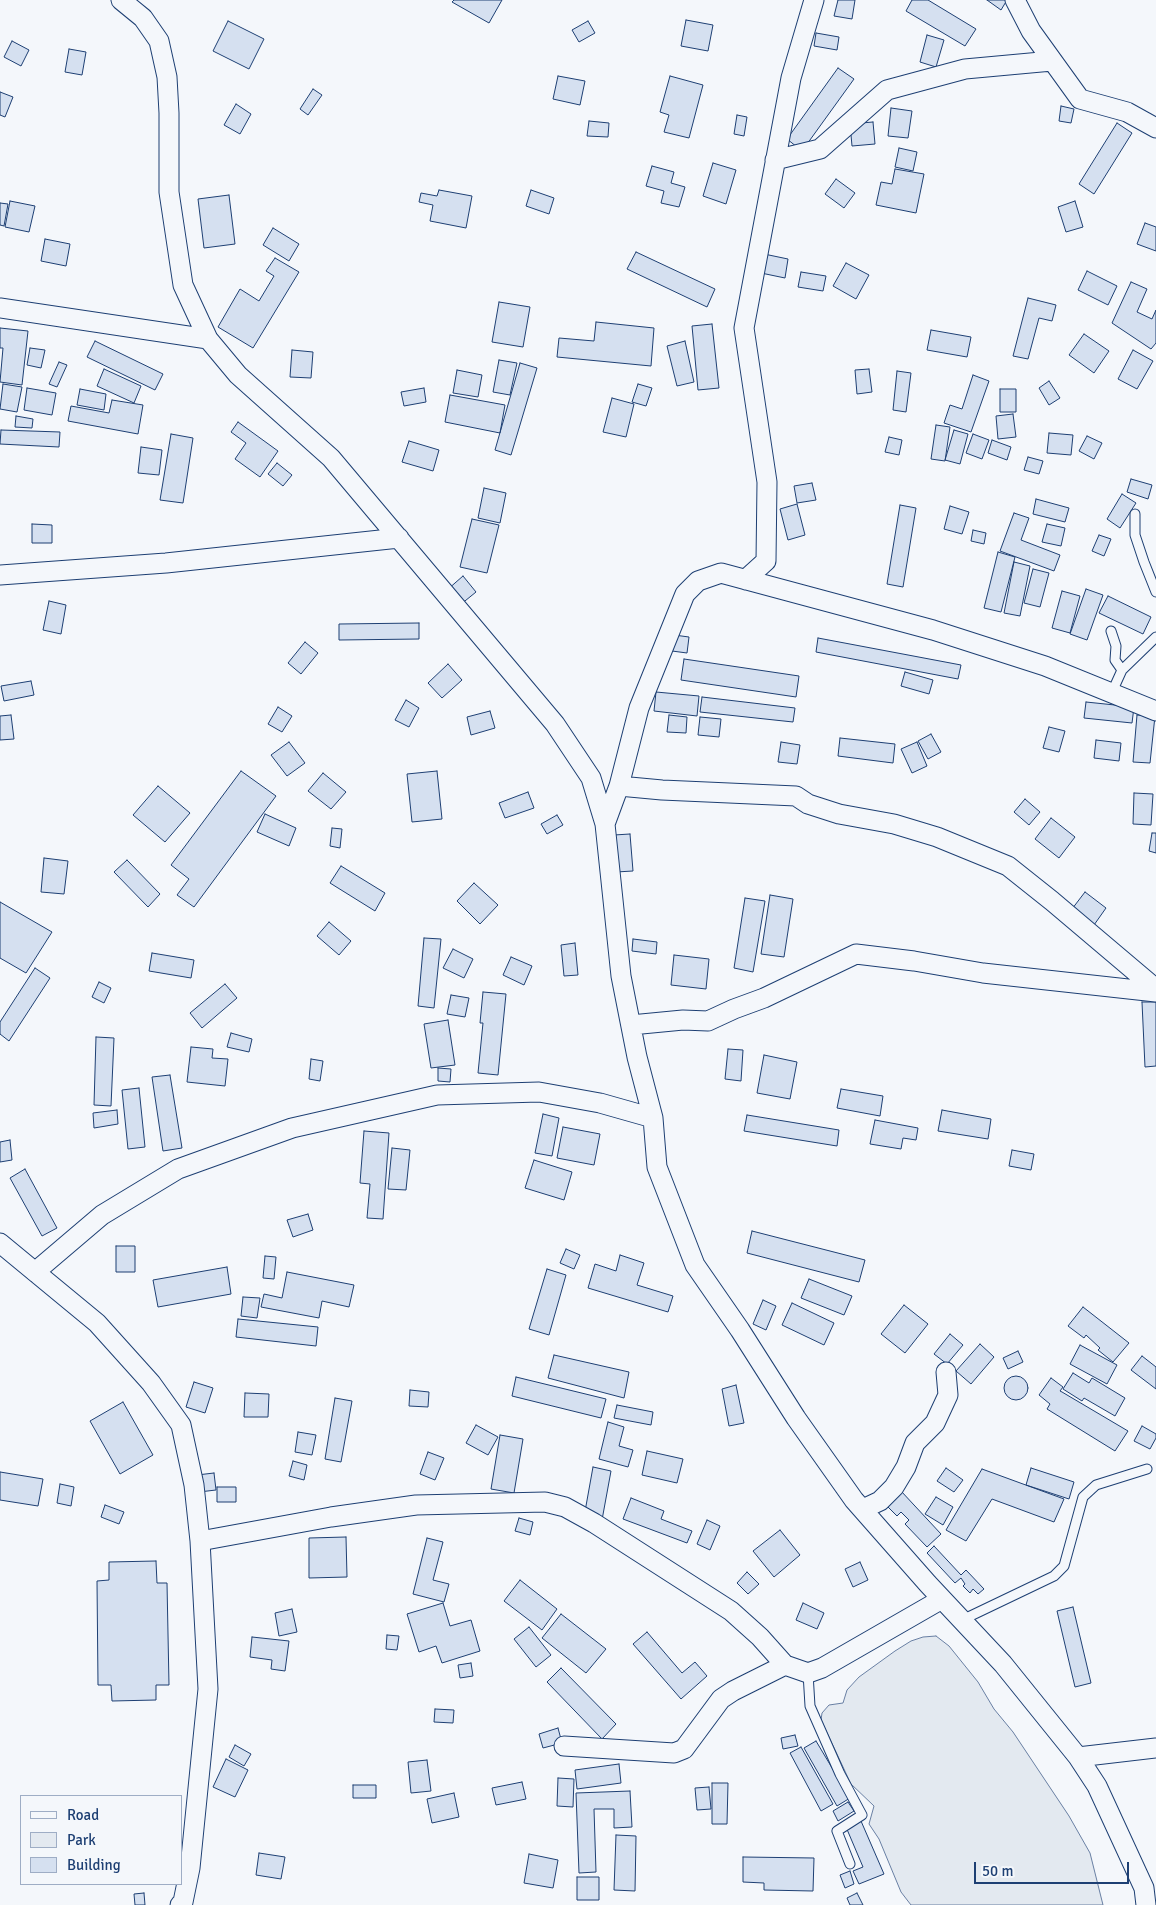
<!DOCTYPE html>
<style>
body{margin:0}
#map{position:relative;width:1156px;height:1905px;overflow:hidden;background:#f4f7fb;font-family:Signika,sans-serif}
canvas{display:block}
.legend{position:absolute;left:20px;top:1795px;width:162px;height:90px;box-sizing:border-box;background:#f4f7fb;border:1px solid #9eadc5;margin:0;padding:6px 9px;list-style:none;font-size:15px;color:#1d3f73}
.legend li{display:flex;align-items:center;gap:10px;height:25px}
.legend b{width:25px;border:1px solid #9eadc5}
.scale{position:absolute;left:974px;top:1862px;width:155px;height:22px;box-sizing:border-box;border:2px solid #1d3f73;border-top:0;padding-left:6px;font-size:15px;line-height:18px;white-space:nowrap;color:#1d3f73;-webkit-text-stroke:4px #f4f7fb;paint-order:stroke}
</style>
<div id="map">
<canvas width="1156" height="1905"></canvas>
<ul class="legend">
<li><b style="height:6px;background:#f4f7fb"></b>Road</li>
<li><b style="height:14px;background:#e3e9f0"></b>Park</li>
<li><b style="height:14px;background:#d5e0f0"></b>Building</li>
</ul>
<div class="scale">50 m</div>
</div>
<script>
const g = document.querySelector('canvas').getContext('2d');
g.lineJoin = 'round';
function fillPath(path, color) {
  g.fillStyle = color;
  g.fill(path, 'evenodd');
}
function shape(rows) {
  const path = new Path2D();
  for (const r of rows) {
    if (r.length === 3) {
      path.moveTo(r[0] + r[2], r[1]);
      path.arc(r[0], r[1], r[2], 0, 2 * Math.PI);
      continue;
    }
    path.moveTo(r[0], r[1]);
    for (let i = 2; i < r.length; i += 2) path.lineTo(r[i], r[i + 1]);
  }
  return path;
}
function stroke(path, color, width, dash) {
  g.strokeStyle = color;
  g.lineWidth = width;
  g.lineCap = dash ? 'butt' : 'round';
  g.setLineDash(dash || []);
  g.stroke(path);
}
const green = shape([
 [936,1636,949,1646,978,1682,994,1709,1013,1732,1069,1816,1090,1853,1103,1905,911,1905,901,1892,879,1839,869,1824,874,1806,851,1784,821,1720,822,1713,829,1705,843,1703,847,1690,859,1677,895,1651,911,1641,923,1637,936,1636]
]);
const building = shape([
 [454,0,502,0,489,23,452,2,454,0],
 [838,0,855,0,852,19,834,16,838,0],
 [912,0,928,0,976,29,965,46,906,11,912,0],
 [987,0,1007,0,1001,10,987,0],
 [686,20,713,25,708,51,681,46,686,20],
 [228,21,264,39,249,69,213,51,228,21],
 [588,21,595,33,579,42,572,30,588,21],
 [816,33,839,37,837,50,814,46,816,33],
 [927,35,944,40,936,67,920,62,927,35],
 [12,41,29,50,21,66,4,57,12,41],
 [69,49,86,52,82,75,65,72,69,49],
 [838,68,854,79,802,151,787,139,838,68],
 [558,76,585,81,580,105,553,99,558,76],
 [670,76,703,85,689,138,664,132,669,115,660,112,670,76],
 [313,89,322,95,308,115,300,109,313,89],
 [0,92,13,97,5,117,0,115,0,92],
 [236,104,251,114,240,134,224,125,236,104],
 [1061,106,1074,109,1071,123,1059,121,1061,106],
 [891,108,912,111,908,138,888,136,891,108],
 [737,115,747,117,744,136,734,134,737,115],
 [589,121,609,123,608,137,587,136,589,121],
 [873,122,875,144,852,146,850,124,873,122],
 [1117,123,1132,133,1094,194,1079,184,1117,123],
 [899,148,917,152,913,171,895,167,899,148],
 [713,163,736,170,726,204,703,196,713,163],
 [652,166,674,172,671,183,685,187,679,207,661,203,664,191,646,186,652,166],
 [895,169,924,174,916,213,876,205,881,182,892,184,895,169],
 [836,179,855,193,844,208,825,194,836,179],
 [439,190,472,196,466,228,430,221,433,205,419,202,421,193,437,196,439,190],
 [531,190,554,198,549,214,526,206,531,190],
 [229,195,235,244,204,248,198,199,229,195],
 [10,201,35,206,29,232,5,227,10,201],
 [1075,201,1083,227,1066,232,1058,207,1075,201],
 [0,203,8,204,4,226,0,225,0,203],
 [1145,223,1156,227,1156,251,1137,244,1145,223],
 [273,228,299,244,289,261,263,245,273,228],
 [45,239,70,244,66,266,41,261,45,239],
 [636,252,715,289,707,307,627,269,636,252],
 [764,254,788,259,785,278,761,273,764,254],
 [275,258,299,272,253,348,218,327,240,289,259,301,274,276,266,271,275,258],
 [846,263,869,275,856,299,833,286,846,263],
 [1087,271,1117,286,1108,305,1078,290,1087,271],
 [801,272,826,276,823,291,798,287,801,272],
 [1131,282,1147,289,1137,312,1152,319,1156,310,1156,343,1151,349,1112,323,1131,282],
 [1028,298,1056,305,1052,321,1039,318,1028,359,1013,356,1028,298],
 [499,302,530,307,523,347,492,342,499,302],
 [596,322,654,328,651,366,557,357,559,338,594,341,596,322],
 [712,324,719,388,698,390,692,326,712,324],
 [0,328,28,331,22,385,0,382,3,348,0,348,0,328],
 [931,330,971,337,967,357,927,350,931,330],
 [1084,334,1109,351,1094,373,1069,355,1084,334],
 [95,341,163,374,155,390,87,357,95,341],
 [685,341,694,382,677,386,667,346,685,341],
 [30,348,45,350,41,368,27,365,30,348],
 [292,350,313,352,311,378,290,377,292,350],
 [1133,350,1153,361,1137,389,1118,379,1133,350],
 [499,360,517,363,510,395,493,392,499,360],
 [59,362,67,365,57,387,49,384,59,362],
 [520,363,537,368,511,455,495,450,520,363],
 [104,369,141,386,134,403,97,386,104,369],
 [869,369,872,392,857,394,855,370,869,369],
 [457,370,482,375,478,397,453,393,457,370],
 [897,371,911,373,906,412,893,410,897,371],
 [973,375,989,381,971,432,944,423,950,405,962,409,973,375],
 [1049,381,1060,398,1049,405,1039,388,1049,381],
 [3,384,22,387,17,412,0,409,3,384],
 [638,384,652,388,646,406,632,402,638,384],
 [27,388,56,393,52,415,24,410,27,388],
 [424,388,426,402,404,406,401,392,424,388],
 [80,389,106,394,104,410,77,405,80,389],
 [1000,389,1016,389,1016,412,1000,412,1000,389],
 [450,395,505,405,500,433,445,422,450,395],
 [612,398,634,404,626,437,603,432,612,398],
 [112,400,143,405,138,434,68,421,71,406,109,413,112,400],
 [1013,414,1016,437,998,439,996,416,1013,414],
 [16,416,33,419,32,428,15,427,16,416],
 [238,422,278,451,260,477,235,459,246,443,231,432,238,422],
 [936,425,950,427,945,461,931,459,936,425],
 [1,430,60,432,59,447,0,444,1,430],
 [954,430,968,434,960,464,945,460,954,430],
 [1049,433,1073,435,1071,455,1047,453,1049,433],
 [171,434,193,438,183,503,160,500,171,434],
 [973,434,989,440,982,459,966,453,973,434],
 [1087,436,1102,443,1094,459,1079,451,1087,436],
 [889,437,902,440,899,455,885,452,889,437],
 [992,440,1011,447,1007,460,988,453,992,440],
 [409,441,439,450,433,471,402,462,409,441],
 [141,447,162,450,159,475,138,473,141,447],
 [1028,457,1043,461,1039,474,1024,470,1028,457],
 [277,463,292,475,283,486,268,474,277,463],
 [1131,479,1152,485,1148,499,1127,492,1131,479],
 [812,483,816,500,797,503,794,486,812,483],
 [484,488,506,493,500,523,478,518,484,488],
 [1122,494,1136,503,1120,528,1107,519,1122,494],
 [1036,499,1069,508,1065,522,1033,514,1036,499],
 [797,504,805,535,788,540,780,509,797,504],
 [900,505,916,508,903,587,887,584,900,505],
 [950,506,969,512,962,534,944,529,950,506],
 [1014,513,1029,518,1021,540,1060,555,1054,571,1000,551,1014,513],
 [472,519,499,525,487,573,460,567,472,519],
 [32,524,52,525,52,543,32,543,32,524],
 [1047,524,1065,528,1061,546,1042,542,1047,524],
 [973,530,986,533,984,544,971,541,973,530],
 [1099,535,1111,539,1104,556,1092,551,1099,535],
 [998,552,1015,557,1001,612,984,608,998,552],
 [1014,562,1030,566,1020,616,1004,613,1014,562],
 [1033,569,1049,573,1040,607,1024,603,1033,569],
 [463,576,476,592,460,605,447,590,463,576],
 [1086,589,1103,595,1087,640,1070,634,1086,589],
 [1062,591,1080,596,1070,633,1052,628,1062,591],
 [1108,596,1151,617,1143,634,1099,613,1108,596],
 [49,601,66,605,61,634,43,630,49,601],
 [419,623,419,639,339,640,339,624,419,623],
 [674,635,689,637,687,653,672,651,674,635],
 [818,638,961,665,958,679,816,652,818,638],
 [305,642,318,653,301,674,288,663,305,642],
 [684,659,799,676,796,697,681,680,684,659],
 [448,664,462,680,442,698,428,683,448,664],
 [905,672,933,680,929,694,901,686,905,672],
 [31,681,34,695,4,701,1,686,31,681],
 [656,692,699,696,697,716,654,711,656,692],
 [702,697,795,708,793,722,700,712,702,697],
 [406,700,419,708,409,727,395,720,406,700],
 [1086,702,1134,707,1132,723,1084,718,1086,702],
 [278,707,292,716,282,732,268,724,278,707],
 [490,711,495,728,471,735,467,717,490,711],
 [11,715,14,739,0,740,0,716,11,715],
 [669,715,687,717,686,733,667,732,669,715],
 [1137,715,1155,716,1150,763,1133,762,1137,715],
 [700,717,721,719,719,737,698,735,700,717],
 [1049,727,1065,731,1059,752,1043,748,1049,727],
 [931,734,941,752,928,759,918,741,931,734],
 [840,738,895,744,893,763,838,756,840,738],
 [1096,740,1121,743,1119,761,1094,758,1096,740],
 [289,742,305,763,287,776,271,755,289,742],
 [781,742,800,745,797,764,778,762,781,742],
 [917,742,927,766,912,773,901,749,917,742],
 [241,771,276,796,194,907,177,895,189,879,171,865,241,771],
 [437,771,442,819,412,822,407,774,437,771],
 [323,773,346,792,331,809,308,791,323,773],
 [158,786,190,813,165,842,133,815,158,786],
 [528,792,534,808,505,818,499,803,528,792],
 [1134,793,1153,794,1151,825,1133,824,1134,793],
 [1025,799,1040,812,1029,825,1014,812,1025,799],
 [265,814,296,828,289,846,257,832,265,814],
 [557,815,563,825,547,834,541,824,557,815],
 [1051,818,1075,837,1059,858,1035,839,1051,818],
 [332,828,342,829,340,848,330,846,332,828],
 [1152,833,1156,833,1156,853,1149,851,1152,833],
 [630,834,633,871,616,872,614,835,630,834],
 [44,858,68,861,64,894,41,892,44,858],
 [127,860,160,894,148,907,114,872,127,860],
 [341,866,385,893,375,911,330,883,341,866],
 [474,883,498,905,480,924,457,901,474,883],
 [1085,892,1106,908,1094,925,1072,909,1085,892],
 [770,895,793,899,784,957,761,954,770,895],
 [745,898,765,901,753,972,734,968,745,898],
 [0,902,52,932,26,973,0,958,0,902],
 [329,922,351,941,339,955,317,936,329,922],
 [424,938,441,939,434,1008,418,1006,424,938],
 [633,939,657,942,656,954,632,951,633,939],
 [575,943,578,975,564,976,561,945,575,943],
 [453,949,473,959,464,978,443,968,453,949],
 [152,953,194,960,191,978,149,971,152,953],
 [674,955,709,959,706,989,671,985,674,955],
 [511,957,532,966,524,985,503,975,511,957],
 [35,968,50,978,9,1041,0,1034,0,1022,35,968],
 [99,982,111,988,104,1003,92,997,99,982],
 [225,984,237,998,202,1028,190,1013,225,984],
 [483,992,506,994,498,1075,478,1073,483,1023,480,1023,483,992],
 [451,995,469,998,465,1017,447,1014,451,995],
 [1142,1002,1156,1002,1156,1066,1145,1067,1142,1002],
 [448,1020,455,1065,431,1068,424,1024,448,1020],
 [231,1033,252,1039,249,1052,227,1047,231,1033],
 [96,1037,114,1038,111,1106,94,1105,96,1037],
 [191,1047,213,1049,212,1058,228,1059,225,1086,187,1082,191,1047],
 [728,1049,743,1050,741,1081,725,1079,728,1049],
 [764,1055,797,1062,790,1099,757,1093,764,1055],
 [311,1059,323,1061,320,1081,309,1079,311,1059],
 [438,1068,451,1069,450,1082,438,1081,438,1068],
 [170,1075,182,1148,163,1151,152,1077,170,1075],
 [139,1088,145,1147,128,1149,122,1090,139,1088],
 [841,1089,883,1096,880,1116,837,1108,841,1089],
 [117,1110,118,1124,94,1128,93,1113,117,1110],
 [942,1110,991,1119,988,1139,938,1131,942,1110],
 [543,1114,559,1118,552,1156,535,1153,543,1114],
 [747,1115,839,1130,837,1146,744,1131,747,1115],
 [875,1120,918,1128,916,1140,903,1138,901,1149,870,1144,875,1120],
 [563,1127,600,1134,594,1165,557,1158,563,1127],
 [364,1131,389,1133,383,1219,367,1218,370,1184,360,1183,364,1131],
 [10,1140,12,1160,0,1162,0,1142,10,1140],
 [392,1148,410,1150,406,1190,388,1189,392,1148],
 [1012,1150,1034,1154,1031,1170,1009,1166,1012,1150],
 [534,1160,572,1172,564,1200,525,1188,534,1160],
 [25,1169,57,1228,42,1236,10,1178,25,1169],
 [308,1214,313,1230,293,1237,287,1220,308,1214],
 [752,1231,865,1260,859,1282,747,1253,752,1231],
 [116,1246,135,1246,135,1272,116,1272,116,1246],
 [566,1249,580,1255,574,1269,560,1263,566,1249],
 [620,1255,644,1263,637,1285,673,1296,668,1312,588,1288,595,1264,616,1271,620,1255],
 [265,1256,276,1257,274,1279,263,1278,265,1256],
 [227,1267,231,1294,158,1307,153,1280,227,1267],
 [547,1269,566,1275,549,1335,529,1329,547,1269],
 [287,1272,354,1285,349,1307,322,1301,319,1318,261,1307,264,1294,282,1298,287,1272],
 [809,1279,852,1296,844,1315,801,1298,809,1279],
 [243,1297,260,1298,257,1318,241,1316,243,1297],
 [763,1300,776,1306,766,1330,753,1324,763,1300],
 [792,1303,834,1323,824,1345,782,1325,792,1303],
 [904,1305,928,1324,905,1353,881,1334,904,1305],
 [1083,1307,1129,1343,1113,1362,1098,1350,1100,1348,1086,1335,1084,1338,1068,1326,1083,1307],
 [238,1319,318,1327,316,1346,236,1337,238,1319],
 [950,1334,963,1345,947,1364,934,1354,950,1334],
 [980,1344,994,1357,971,1384,956,1371,980,1344],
 [1080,1345,1117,1365,1107,1384,1070,1364,1080,1345],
 [1018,1351,1023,1362,1008,1369,1003,1358,1018,1351],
 [554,1355,629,1372,624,1398,548,1378,554,1355],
 [1142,1356,1156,1367,1156,1389,1131,1370,1142,1356],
 [1073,1373,1089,1383,1092,1378,1125,1398,1115,1416,1084,1398,1082,1401,1063,1389,1073,1373],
 [1016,1388,12],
 [516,1377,606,1399,601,1418,512,1396,516,1377],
 [1051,1378,1063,1387,1060,1391,1062,1392,1128,1431,1115,1451,1047,1409,1050,1404,1039,1395,1051,1378],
 [194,1382,213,1388,205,1413,186,1407,194,1382],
 [736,1385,744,1423,729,1426,722,1389,736,1385],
 [410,1390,429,1392,428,1407,409,1406,410,1390],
 [245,1393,269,1394,268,1417,244,1417,245,1393],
 [335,1398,352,1401,341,1462,325,1459,335,1398],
 [123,1402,153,1455,120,1474,90,1421,123,1402],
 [617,1405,653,1412,651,1425,614,1418,617,1405],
 [608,1422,624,1427,619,1446,633,1450,628,1467,599,1459,608,1422],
 [476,1425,498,1437,488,1455,466,1443,476,1425],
 [1142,1426,1156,1434,1156,1438,1150,1449,1134,1441,1142,1426],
 [298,1432,316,1435,312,1455,295,1452,298,1432],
 [500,1435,523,1439,514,1493,491,1489,500,1435],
 [647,1451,683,1459,677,1483,642,1475,647,1451],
 [428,1452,444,1458,435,1480,420,1474,428,1452],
 [293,1461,307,1465,304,1480,289,1476,293,1461],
 [593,1467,611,1471,602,1520,584,1517,593,1467],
 [946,1468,963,1480,954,1492,937,1481,946,1468],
 [1031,1468,1074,1482,1069,1499,1026,1485,1031,1468],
 [982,1469,1064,1499,1054,1522,992,1499,966,1541,946,1530,982,1469],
 [0,1472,43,1479,38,1506,0,1500,0,1472],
 [214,1473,216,1490,199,1492,197,1475,214,1473],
 [60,1484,74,1487,71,1506,57,1503,60,1484],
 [217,1487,236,1487,236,1502,217,1502,217,1487],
 [901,1491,941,1534,927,1547,905,1524,909,1520,901,1512,897,1516,886,1505,901,1491],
 [936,1497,953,1507,943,1525,925,1514,936,1497],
 [631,1498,664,1511,661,1519,692,1531,687,1543,623,1519,631,1498],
 [105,1505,124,1512,119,1524,101,1517,105,1505],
 [519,1518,533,1522,530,1535,515,1531,519,1518],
 [707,1520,720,1526,710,1550,697,1544,707,1520],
 [780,1530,800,1555,774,1577,753,1551,780,1530],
 [346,1537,347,1577,309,1578,309,1538,346,1537],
 [427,1538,443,1542,433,1580,449,1584,444,1602,413,1594,427,1538],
 [934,1546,961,1575,966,1570,984,1589,978,1594,973,1589,970,1593,963,1586,965,1584,961,1578,955,1583,927,1553,934,1546],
 [156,1561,157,1583,167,1583,169,1685,156,1685,156,1700,112,1701,111,1685,98,1685,97,1581,109,1580,109,1562,156,1561],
 [860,1562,868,1580,853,1587,845,1569,860,1562],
 [747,1572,759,1584,748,1594,737,1583,747,1572],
 [520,1580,557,1609,542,1630,504,1601,520,1580],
 [443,1603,450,1626,471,1620,480,1651,442,1663,436,1646,419,1652,407,1614,443,1603],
 [803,1603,824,1613,817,1629,796,1620,803,1603],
 [1073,1607,1091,1683,1075,1687,1057,1611,1073,1607],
 [292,1609,297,1632,279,1636,275,1613,292,1609],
 [561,1614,606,1649,586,1673,542,1638,561,1614],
 [529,1627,551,1655,536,1667,514,1639,529,1627],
 [647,1632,682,1673,695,1662,707,1676,681,1699,633,1644,647,1632],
 [387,1635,399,1636,397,1650,386,1649,387,1635],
 [252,1637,289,1641,285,1671,271,1669,272,1660,250,1657,252,1637],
 [471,1663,473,1676,460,1678,458,1665,471,1663],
 [561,1668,616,1724,602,1739,547,1682,561,1668],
 [435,1709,454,1710,453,1723,434,1722,435,1709],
 [558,1728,562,1743,543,1748,539,1734,558,1728],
 [795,1735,798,1746,783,1749,781,1738,795,1735],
 [816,1741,850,1798,837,1806,804,1748,816,1741],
 [235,1745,251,1754,244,1766,229,1757,235,1745],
 [801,1747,833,1804,821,1811,790,1753,801,1747],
 [226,1759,248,1770,235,1797,213,1787,226,1759],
 [427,1760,431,1791,411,1793,408,1762,427,1760],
 [619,1764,621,1783,577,1789,575,1770,619,1764],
 [558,1778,574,1779,573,1807,557,1806,558,1778],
 [522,1782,526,1799,496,1805,492,1788,522,1782],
 [712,1783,728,1783,727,1824,712,1824,712,1783],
 [353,1785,376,1785,376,1798,353,1798,353,1785],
 [709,1787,711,1809,697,1810,695,1788,709,1787],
 [630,1791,632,1827,614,1828,614,1809,594,1809,596,1872,579,1873,576,1793,630,1791],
 [454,1793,459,1817,432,1823,427,1799,454,1793],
 [848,1802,854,1811,838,1821,833,1811,848,1802],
 [861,1821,884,1874,859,1884,853,1871,863,1867,846,1827,861,1821],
 [616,1835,636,1836,635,1891,614,1890,616,1835],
 [259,1853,285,1857,281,1879,256,1875,259,1853],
 [529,1854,558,1860,553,1888,524,1883,529,1854],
 [743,1857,814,1858,813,1891,764,1890,764,1883,743,1882,743,1857],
 [850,1871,854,1884,845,1888,840,1875,850,1871],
 [577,1877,599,1877,599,1900,577,1900,577,1877],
 [144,1893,145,1905,135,1905,134,1894,144,1893],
 [857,1893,863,1905,850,1905,847,1898,857,1893]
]);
const lane = shape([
 [1135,514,1135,535,1144,562,1156,592],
 [1111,631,1116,646,1115,660,1122,670],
 [1112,692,1122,670,1156,637],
 [962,1620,1054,1576,1064,1566,1083,1497,1096,1485,1147,1469],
 [808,1673,810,1706,840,1774,862,1815,837,1831,850,1864]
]);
const street = shape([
 [121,0,143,18,159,41,167,77,169,113,169,192,183,285,208,339,238,375,331,458,555,724,591,778,605,824,621,976,637,1057,653,1118,657,1167,695,1265,740,1330,796,1418,854,1500,928,1584,1003,1664,1078,1757,1097,1786,1144,1888,1146,1905],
 [1015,0,1031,31,1080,99,1127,112,1156,128],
 [775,160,820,149,887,90,965,69,1052,61],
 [0,308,208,339],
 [0,575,166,563,399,538],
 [745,580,766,561,767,482,744,328,791,78,814,0],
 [619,786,662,790,796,796,808,804,839,814,894,824,937,837,1008,866,1052,901,1156,989],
 [605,824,619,786,639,708,685,594,698,581,721,573,933,630,1045,666,1156,711],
 [631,1025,683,1020,708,1021,734,1009,764,998,856,954,914,961,983,973,1156,992],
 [0,1243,97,1323,151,1383,181,1425,194,1485,200,1541,208,1689,190,1868,183,1902,180,1905],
 [35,1272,102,1215,178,1169,292,1128,437,1095,539,1092,600,1103,653,1118],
 [863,1509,880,1501,894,1487,906,1467,915,1443,935,1423,948,1395,946,1372],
 [200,1541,331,1517,416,1505,545,1502,565,1507,594,1523,731,1611,760,1637,785,1665,808,1673,822,1668,942,1599],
 [564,1746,674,1753,684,1749,721,1699,733,1691,785,1665],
 [1078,1757,1156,1748]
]);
fillPath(green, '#e3e9f0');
stroke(green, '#687fa3', 1);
fillPath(building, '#d5e0f0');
stroke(building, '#1d3f73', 1);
stroke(lane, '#1d3f73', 11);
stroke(street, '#1d3f73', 21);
stroke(lane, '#f4f7fb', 9);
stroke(street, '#f4f7fb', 19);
</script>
